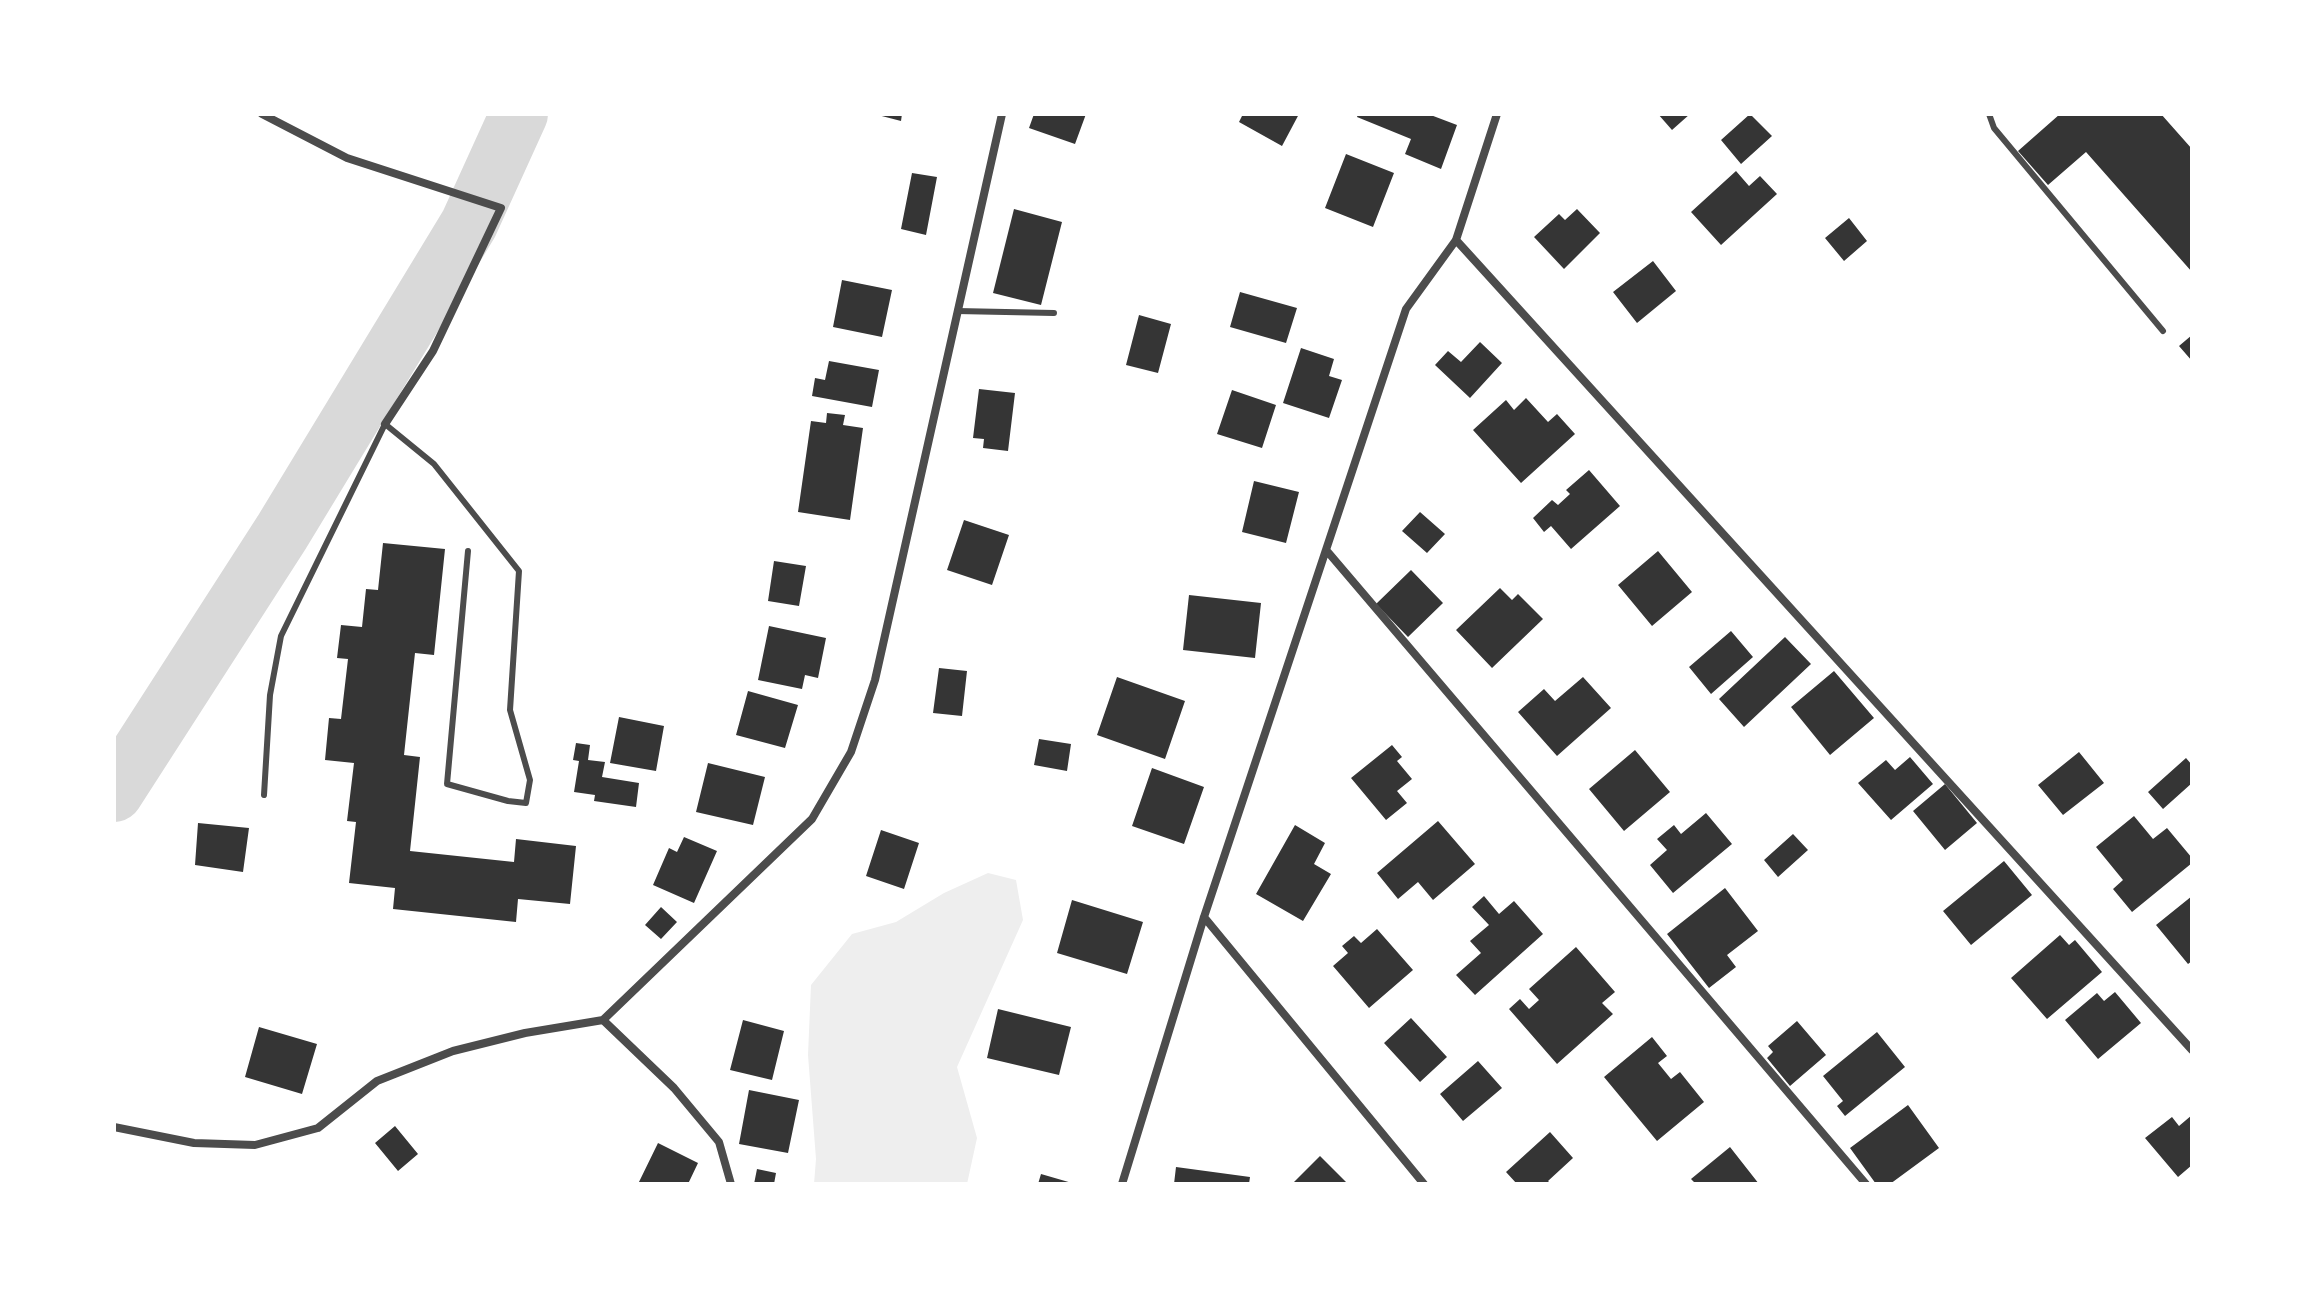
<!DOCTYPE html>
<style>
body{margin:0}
#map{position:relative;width:2306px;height:1298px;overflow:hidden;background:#fff;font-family:"Open Sans",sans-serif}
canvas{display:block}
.frame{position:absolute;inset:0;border:116px solid #fff;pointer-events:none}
</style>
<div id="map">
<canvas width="2306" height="1298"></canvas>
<div class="frame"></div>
</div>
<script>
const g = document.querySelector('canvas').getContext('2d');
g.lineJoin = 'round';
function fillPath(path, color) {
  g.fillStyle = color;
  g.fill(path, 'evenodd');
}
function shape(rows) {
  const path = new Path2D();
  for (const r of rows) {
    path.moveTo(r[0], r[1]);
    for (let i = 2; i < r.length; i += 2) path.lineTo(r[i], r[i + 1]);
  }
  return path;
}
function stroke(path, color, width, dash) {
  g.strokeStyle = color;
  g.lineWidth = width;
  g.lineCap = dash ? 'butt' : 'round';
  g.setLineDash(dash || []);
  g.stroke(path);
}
const green = shape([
 [988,873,1016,880,1023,920,957,1067,977,1138,967,1184,814,1184,816,1159,808,1055,811,985,852,934,896,922,944,893]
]);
const river = shape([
 [114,793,282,532,469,224,519,114]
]);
const building = shape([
 [874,114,902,114,901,121],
 [1034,114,1086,114,1075,144,1029,128],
 [1243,114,1299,114,1282,146,1239,122],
 [1358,114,1428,114,1457,125,1441,169,1405,154,1411,139,1357,117],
 [1658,114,1690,114,1672,130],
 [1750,114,1772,136,1741,164,1721,140],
 [2060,114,2161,114,2192,149,2192,272,2086,152,2048,185,2018,151],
 [1346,154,1394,173,1373,227,1325,208],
 [1736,171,1749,186,1760,176,1777,194,1721,245,1691,212],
 [912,173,937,177,926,235,901,229],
 [1014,209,1062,222,1041,305,993,293],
 [1577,209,1600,233,1564,269,1534,237,1559,214,1565,220],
 [1849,218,1867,241,1844,261,1825,238],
 [1653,261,1676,291,1637,323,1613,292],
 [842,280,892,290,882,337,833,327],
 [1240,292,1297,308,1286,343,1230,327],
 [1139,315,1171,324,1158,373,1126,365],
 [2192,335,2192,361,2179,346],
 [1480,342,1502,363,1470,398,1435,365,1448,351,1461,362],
 [1301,348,1334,359,1329,376,1342,380,1329,418,1283,403],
 [829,361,879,370,872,407,812,396,815,378,825,380],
 [979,389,1015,393,1008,451,983,448,984,439,973,438],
 [1232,390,1276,405,1262,448,1217,434],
 [1526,398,1548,422,1557,414,1575,434,1521,483,1473,430,1506,400,1514,410],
 [827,413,845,415,843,425,863,428,850,520,798,512,811,421,826,423],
 [1589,470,1620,506,1571,549,1551,526,1544,532,1533,518,1552,500,1558,505,1570,494,1566,490],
 [1254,481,1299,492,1286,543,1242,532],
 [1420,512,1445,534,1427,553,1402,531],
 [964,520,1009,535,992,585,947,570],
 [383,543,445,549,434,655,415,653,404,755,420,757,410,851,514,862,516,839,576,846,570,904,518,899,516,922,393,909,395,888,349,883,356,822,347,821,354,763,325,760,329,718,341,719,348,659,337,658,341,625,362,627,366,589,378,590],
 [1658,551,1692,592,1652,626,1618,585],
 [774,561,806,566,799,606,768,601],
 [1411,570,1443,603,1408,637,1376,604],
 [1500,588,1512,600,1518,594,1543,619,1492,668,1456,630],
 [1189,595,1261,603,1255,658,1183,650],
 [769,626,826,638,818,678,805,675,802,689,758,680],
 [1731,631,1753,657,1711,694,1689,667],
 [1785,637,1811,664,1744,727,1719,699],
 [939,668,967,671,962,716,933,713],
 [1834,671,1874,718,1830,755,1791,707],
 [1117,677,1185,701,1165,759,1097,735],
 [1583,677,1611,708,1557,756,1518,712,1544,689,1555,701],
 [748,691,798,705,785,748,736,735],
 [619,717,664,726,656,771,610,763],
 [1039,739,1071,744,1067,771,1034,765],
 [576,743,590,745,588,760,605,762,602,777,639,783,636,807,594,801,595,795,574,792,579,761,573,760],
 [1392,745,1402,757,1397,761,1412,779,1397,791,1407,803,1386,820,1351,778],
 [1635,750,1670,792,1624,831,1589,789],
 [2079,752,2104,783,2063,815,2038,785],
 [1910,757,1933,784,1891,820,1858,783,1886,760,1895,770],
 [2186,758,2192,765,2192,783,2163,809,2148,792],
 [708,763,765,777,753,825,696,812],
 [1152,768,1204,787,1184,844,1132,826],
 [1945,784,1977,823,1945,850,1913,811],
 [1706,813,1732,844,1673,893,1650,865,1667,850,1657,839,1674,825,1681,834],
 [2134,816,2153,839,2167,828,2192,858,2192,863,2132,912,2113,889,2123,880,2096,847],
 [1438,821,1475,864,1433,900,1418,882,1398,899,1377,873],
 [198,823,249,828,243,872,195,865],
 [1295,825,1325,843,1314,864,1331,874,1303,921,1256,894],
 [881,830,919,843,904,889,866,876],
 [1793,834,1808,850,1778,877,1764,860],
 [684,837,717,851,694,903,653,885,669,848,677,852],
 [2004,861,2032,895,1971,945,1943,911],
 [1725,888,1758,931,1727,955,1736,967,1709,988,1667,934],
 [1484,896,1499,914,1514,901,1543,934,1475,995,1456,975,1481,953,1470,941,1489,925,1472,907],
 [2192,896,2192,961,2188,964,2156,925],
 [1072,900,1143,922,1127,974,1057,953],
 [661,907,677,922,661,939,645,925],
 [1377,929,1413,970,1369,1008,1333,966,1348,953,1342,946,1354,936,1361,943],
 [2060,935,2069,945,2075,940,2102,972,2047,1019,2011,978],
 [1576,947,1615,992,1602,1003,1613,1014,1557,1064,1509,1009,1520,999,1529,1009,1539,1000,1529,989],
 [2115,992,2141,1023,2098,1059,2065,1020,2097,993,2104,1001],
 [998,1009,1071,1027,1059,1075,987,1058],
 [1411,1018,1447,1057,1420,1082,1384,1043],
 [743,1020,784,1031,772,1080,730,1070],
 [1797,1021,1826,1055,1790,1086,1767,1058,1773,1052,1768,1046],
 [259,1027,317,1044,302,1094,245,1077],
 [1877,1032,1905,1067,1845,1116,1837,1106,1843,1101,1823,1076],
 [1652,1037,1667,1056,1658,1063,1671,1079,1680,1072,1704,1102,1657,1141,1604,1077],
 [1478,1061,1502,1088,1463,1121,1440,1094],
 [749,1090,799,1100,788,1153,739,1144],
 [1908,1105,1939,1148,1890,1184,1876,1184,1850,1148],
 [2192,1115,2192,1165,2178,1177,2145,1138,2172,1117,2179,1126],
 [395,1126,418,1154,398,1171,375,1143],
 [1550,1132,1573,1158,1548,1181,1551,1184,1517,1184,1506,1172],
 [658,1143,698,1163,688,1184,638,1184],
 [1730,1147,1759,1184,1696,1184,1691,1179],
 [1320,1156,1348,1184,1292,1184],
 [1176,1167,1250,1177,1249,1184,1174,1184],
 [757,1169,776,1173,774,1184,754,1184],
 [1041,1174,1072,1183,1072,1184,1038,1184]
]);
const service = shape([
 [1989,114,1994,128,2163,331],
 [957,311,1054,313],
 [264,795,270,695,281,636,385,424,434,464,519,571,510,710,530,780,526,803,508,801,447,784,468,551]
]);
const minor = shape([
 [262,114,347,158,501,208,433,351,385,424],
 [1456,240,2192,1050],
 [1327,551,1866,1184],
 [1204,917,1424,1184],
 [603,1020,674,1088,719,1142,731,1184],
 [114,1127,194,1143,255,1145,318,1128,377,1081,453,1051,525,1033,603,1020,812,819,851,752,875,680,1002,114],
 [1122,1184,1204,917,1406,309,1456,240,1497,114]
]);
fillPath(green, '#eee');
stroke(river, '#d9d9d9', 58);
fillPath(building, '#353535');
stroke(service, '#4c4c4c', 6);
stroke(minor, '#4c4c4c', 8);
</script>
